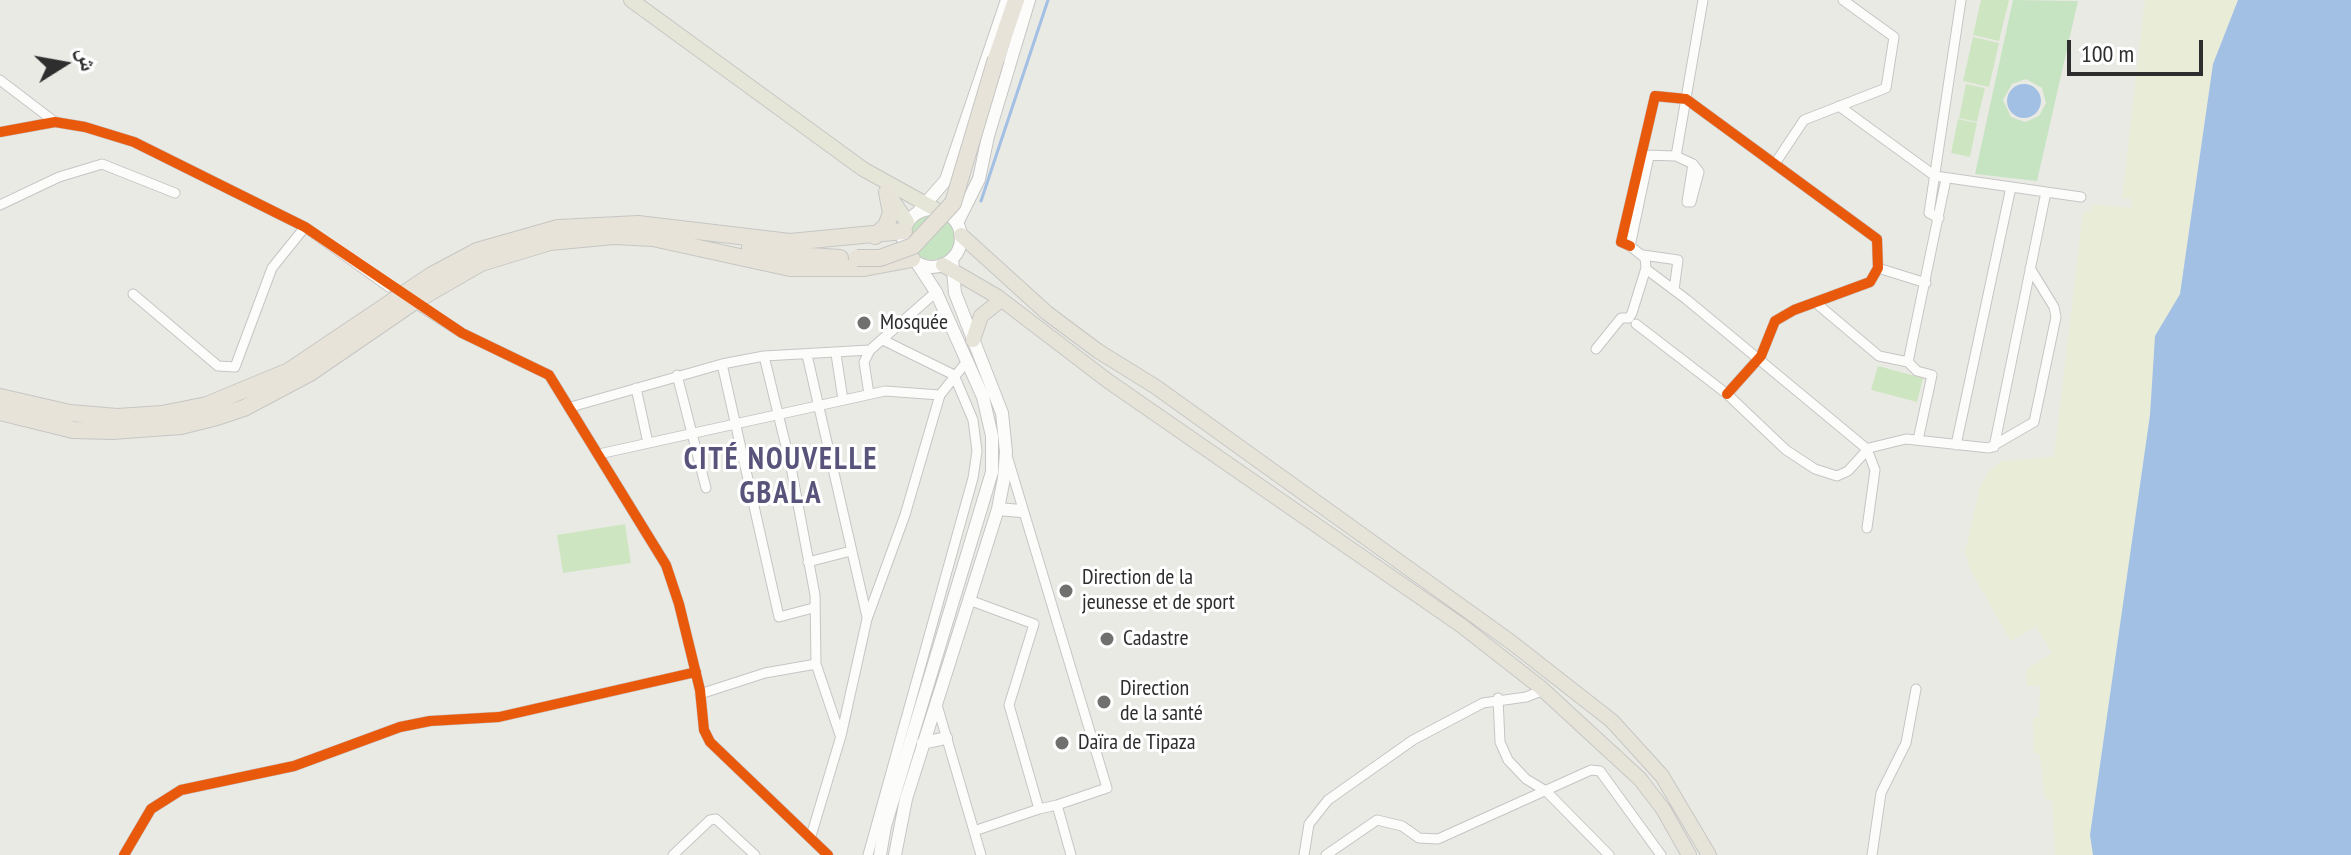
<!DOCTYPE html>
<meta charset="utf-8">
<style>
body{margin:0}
#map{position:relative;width:2351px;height:855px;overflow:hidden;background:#eaeae5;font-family:"PT Sans Narrow","Noto Naskh Arabic",sans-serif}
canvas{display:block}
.north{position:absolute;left:24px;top:24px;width:80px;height:80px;-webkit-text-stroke:6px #fff;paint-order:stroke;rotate:79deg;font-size:22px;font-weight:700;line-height:32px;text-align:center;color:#2e2e2e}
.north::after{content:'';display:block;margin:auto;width:28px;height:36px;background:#2e2e2e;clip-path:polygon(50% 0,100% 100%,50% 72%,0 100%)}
.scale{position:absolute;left:2067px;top:40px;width:136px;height:36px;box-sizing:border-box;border:4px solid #2e2e2e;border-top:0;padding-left:10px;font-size:24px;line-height:28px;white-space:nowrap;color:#2e2e2e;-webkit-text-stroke:6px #fff;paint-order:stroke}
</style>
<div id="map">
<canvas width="2351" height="855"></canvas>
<div class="north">ش</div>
<div class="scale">100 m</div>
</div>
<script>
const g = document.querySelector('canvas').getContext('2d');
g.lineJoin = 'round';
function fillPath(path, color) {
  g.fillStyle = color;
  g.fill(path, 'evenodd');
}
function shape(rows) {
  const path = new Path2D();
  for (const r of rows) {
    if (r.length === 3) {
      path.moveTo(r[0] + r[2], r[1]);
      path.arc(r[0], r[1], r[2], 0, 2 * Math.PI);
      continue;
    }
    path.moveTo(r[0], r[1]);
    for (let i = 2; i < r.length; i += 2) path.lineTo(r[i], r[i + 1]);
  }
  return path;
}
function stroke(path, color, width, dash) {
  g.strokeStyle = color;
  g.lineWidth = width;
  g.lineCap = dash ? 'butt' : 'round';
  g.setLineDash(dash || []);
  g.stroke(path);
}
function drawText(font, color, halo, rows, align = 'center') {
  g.font = font + ' "PT Sans Narrow",sans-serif';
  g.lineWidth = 6;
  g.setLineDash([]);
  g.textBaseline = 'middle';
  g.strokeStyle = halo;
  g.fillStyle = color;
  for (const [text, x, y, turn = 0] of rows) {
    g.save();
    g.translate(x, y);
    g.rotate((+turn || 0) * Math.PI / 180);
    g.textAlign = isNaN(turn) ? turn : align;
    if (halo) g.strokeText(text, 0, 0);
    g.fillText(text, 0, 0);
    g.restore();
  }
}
const green = shape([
 [2013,0,2078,1,2037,181,1975,174],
 [2026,79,2042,88,2046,103,2039,116,2025,122,2011,117,2003,100,2012,84],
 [932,237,23]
]);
const sand = shape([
 [2145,0,2238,0,2213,64,2180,294,2155,336,2150,415,2090,835,2093,855,2055,855,2052,800,2045,799,2040,754,2034,753,2033,719,2039,717,2040,686,2027,686,2026,670,2052,653,2036,626,2011,641,1970,569,1965,552,1980,487,1989,472,2001,461,2054,457,2083,212,2092,211,2092,204,2131,208,2132,199,2122,198]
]);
const pitch = shape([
 [1981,0,2009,0,1999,41,1973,35],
 [1973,37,1999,43,1989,87,1963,81],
 [1966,84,1985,88,1977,122,1959,118],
 [1958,119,1977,123,1970,157,1951,153],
 [1878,366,1923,378,1917,402,1871,390],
 [625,524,631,563,563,573,557,535]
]);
const water = shape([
 [2238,0,2351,0,2351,855,2093,855,2090,835,2150,415,2155,336,2180,294,2213,64],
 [2024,101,17]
]);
const stream = shape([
 [981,201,1048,0]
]);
const minor = shape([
 [0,80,55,122],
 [1839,106,1935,176,2081,197],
 [0,132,55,122,85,127,134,142,305,227,389,287],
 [1644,155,1676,156,1703,0],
 [1676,156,1693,164,1699,172,1691,202,1687,202,1693,164],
 [1776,162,1804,120,1886,88,1894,37,1843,0],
 [0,205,59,177,102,164,175,193],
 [1939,218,1929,213,1961,0],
 [1630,246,1621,242,1655,96,1686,99,1877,239,1878,268,1870,282,1794,310,1775,321,1761,356,1727,394],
 [1643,255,1678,260,1674,290],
 [1878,268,1926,283],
 [1646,269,1686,299,1867,449,1875,470,1867,528],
 [133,294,218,366,235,367,272,268,305,227],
 [1816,303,1879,356,1908,362],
 [420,306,462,333,549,375,666,565,679,604,700,690,704,730,710,742,828,855],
 [1636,324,1727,394,1786,450,1815,469,1837,476,1848,471,1869,448,1906,439,1989,448,2034,422,2056,317,2054,307,2030,268],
 [1596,349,1621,318,1629,318,1632,313,1646,268,1645,258,1630,246,1649,156],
 [836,354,843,400],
 [807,355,867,617],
 [764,356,791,467,815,595,816,664,840,735],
 [722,364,779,617,813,608],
 [677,375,706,488],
 [636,388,648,443],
 [869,394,864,362,870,350],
 [571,407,722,364,764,356,870,350,936,292],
 [1918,440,1932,375,1917,371,1908,362,1946,179],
 [1956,445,2011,187],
 [1994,447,2046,192],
 [599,454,885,391,940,395],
 [1008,459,1107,788,1057,805,1071,855],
 [808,562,851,551],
 [969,600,1034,624,1009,705,1039,809,1057,805],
 [700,694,765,673,816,664],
 [1498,698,1500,742,1508,760,1526,779,1546,791,1609,855],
 [937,705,981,855],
 [974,831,1039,809],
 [811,836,841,736,867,619,905,515,940,395,968,360],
 [124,855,151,809,181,790,294,766,400,727,430,721,499,717,696,672],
 [673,855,710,820,716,819,755,855],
 [868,855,973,478,977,451,973,420,954,375,885,341],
 [1304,855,1309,824,1328,800,1413,740,1483,703,1526,697,1544,690],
 [1326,855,1377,820,1402,826,1419,838,1438,839,1591,770,1600,771,1661,855],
 [1872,855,1881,793,1906,743,1916,689]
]);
const secondary = shape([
 [932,238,29],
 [919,211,946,180,1007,0],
 [957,223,979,179,988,136,1029,0],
 [998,509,1021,511],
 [923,743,946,738],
 [880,855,885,826,992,472,992,436,983,397,936,292,917,263],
 [895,855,906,799,998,509,1004,478,1006,452,1002,413,955,293,952,259]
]);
const primary = shape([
 [631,0,863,169,935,209],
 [889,195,907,222]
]);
const trunk = shape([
 [961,235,1047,313,1098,351,1156,387,1511,642,1612,721,1662,776,1709,855],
 [943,265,998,297,1108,381,1462,626,1540,687,1640,779,1663,809,1689,855],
 [973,340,981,316,1001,300]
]);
const motorway = shape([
 [996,59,1016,0],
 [875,236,886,226,891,213,887,192],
 [750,247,780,254,759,253],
 [780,254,840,258],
 [0,397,70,413,117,417,162,414,207,405,289,371,432,275,477,251,558,228,638,224,790,242,904,231],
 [0,412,73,430,112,431,181,426,217,417,244,408,310,373,415,301,481,263,550,242,614,236,653,238,790,268,864,268,912,259]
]);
const motorwayBridge = shape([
 [857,258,880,258,913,246,953,203,996,59]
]);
const cycleway = shape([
 [0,132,55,122,85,127,134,142,305,227,462,333,549,375,666,565,679,604,700,690,704,730,710,742,828,855],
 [1630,246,1621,242,1655,96,1686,99,1877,239,1878,268,1870,282,1794,310,1775,321,1761,356,1727,394],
 [124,855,151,809,181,790,294,766,400,727,430,721,499,717,696,672]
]);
const markers = [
 [864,323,8,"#70706e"],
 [1066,591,8,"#70706e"],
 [1107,639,8,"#70706e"],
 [1104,702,8,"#70706e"],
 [1062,743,8,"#70706e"]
];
const poiNames = [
 ["Mosquée",880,323],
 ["Direction de la",1082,578],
 ["jeunesse et de sport",1082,603],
 ["Cadastre",1123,639],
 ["Direction",1120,689],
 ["de la santé",1120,714],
 ["Daïra de Tipaza",1078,743]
];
const districtNames = [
 ["CITÉ NOUVELLE",781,460],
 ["GBALA",781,494]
];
fillPath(green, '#c6e3c2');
fillPath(sand, '#e9ecd6');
fillPath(pitch, '#cde6c1');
fillPath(water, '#a2c0e3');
stroke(stream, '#a2c0e3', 3);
stroke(minor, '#c6c5c5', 11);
stroke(secondary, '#c6c5c5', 14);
stroke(primary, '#c6c6c4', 16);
stroke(trunk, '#c6c6c4', 16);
stroke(motorway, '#c6c6c4', 18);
stroke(minor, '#fcfcfb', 9);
stroke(secondary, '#fcfcfb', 12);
stroke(primary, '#e5e6d7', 14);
stroke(trunk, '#e6e4d8', 14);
stroke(motorway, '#e7e3d8', 16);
stroke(motorwayBridge, '#c6c6c4', 18, []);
stroke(motorwayBridge, '#e7e3d8', 16);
stroke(cycleway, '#e8590c', 10);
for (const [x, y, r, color] of markers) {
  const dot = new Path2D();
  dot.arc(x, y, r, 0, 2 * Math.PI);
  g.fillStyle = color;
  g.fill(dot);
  stroke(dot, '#fff', 3);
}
drawText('22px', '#2e2e2e', '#fff', poiNames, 'left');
g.letterSpacing = '2px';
drawText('bold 30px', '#57537a', '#fff', districtNames);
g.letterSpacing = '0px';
</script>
